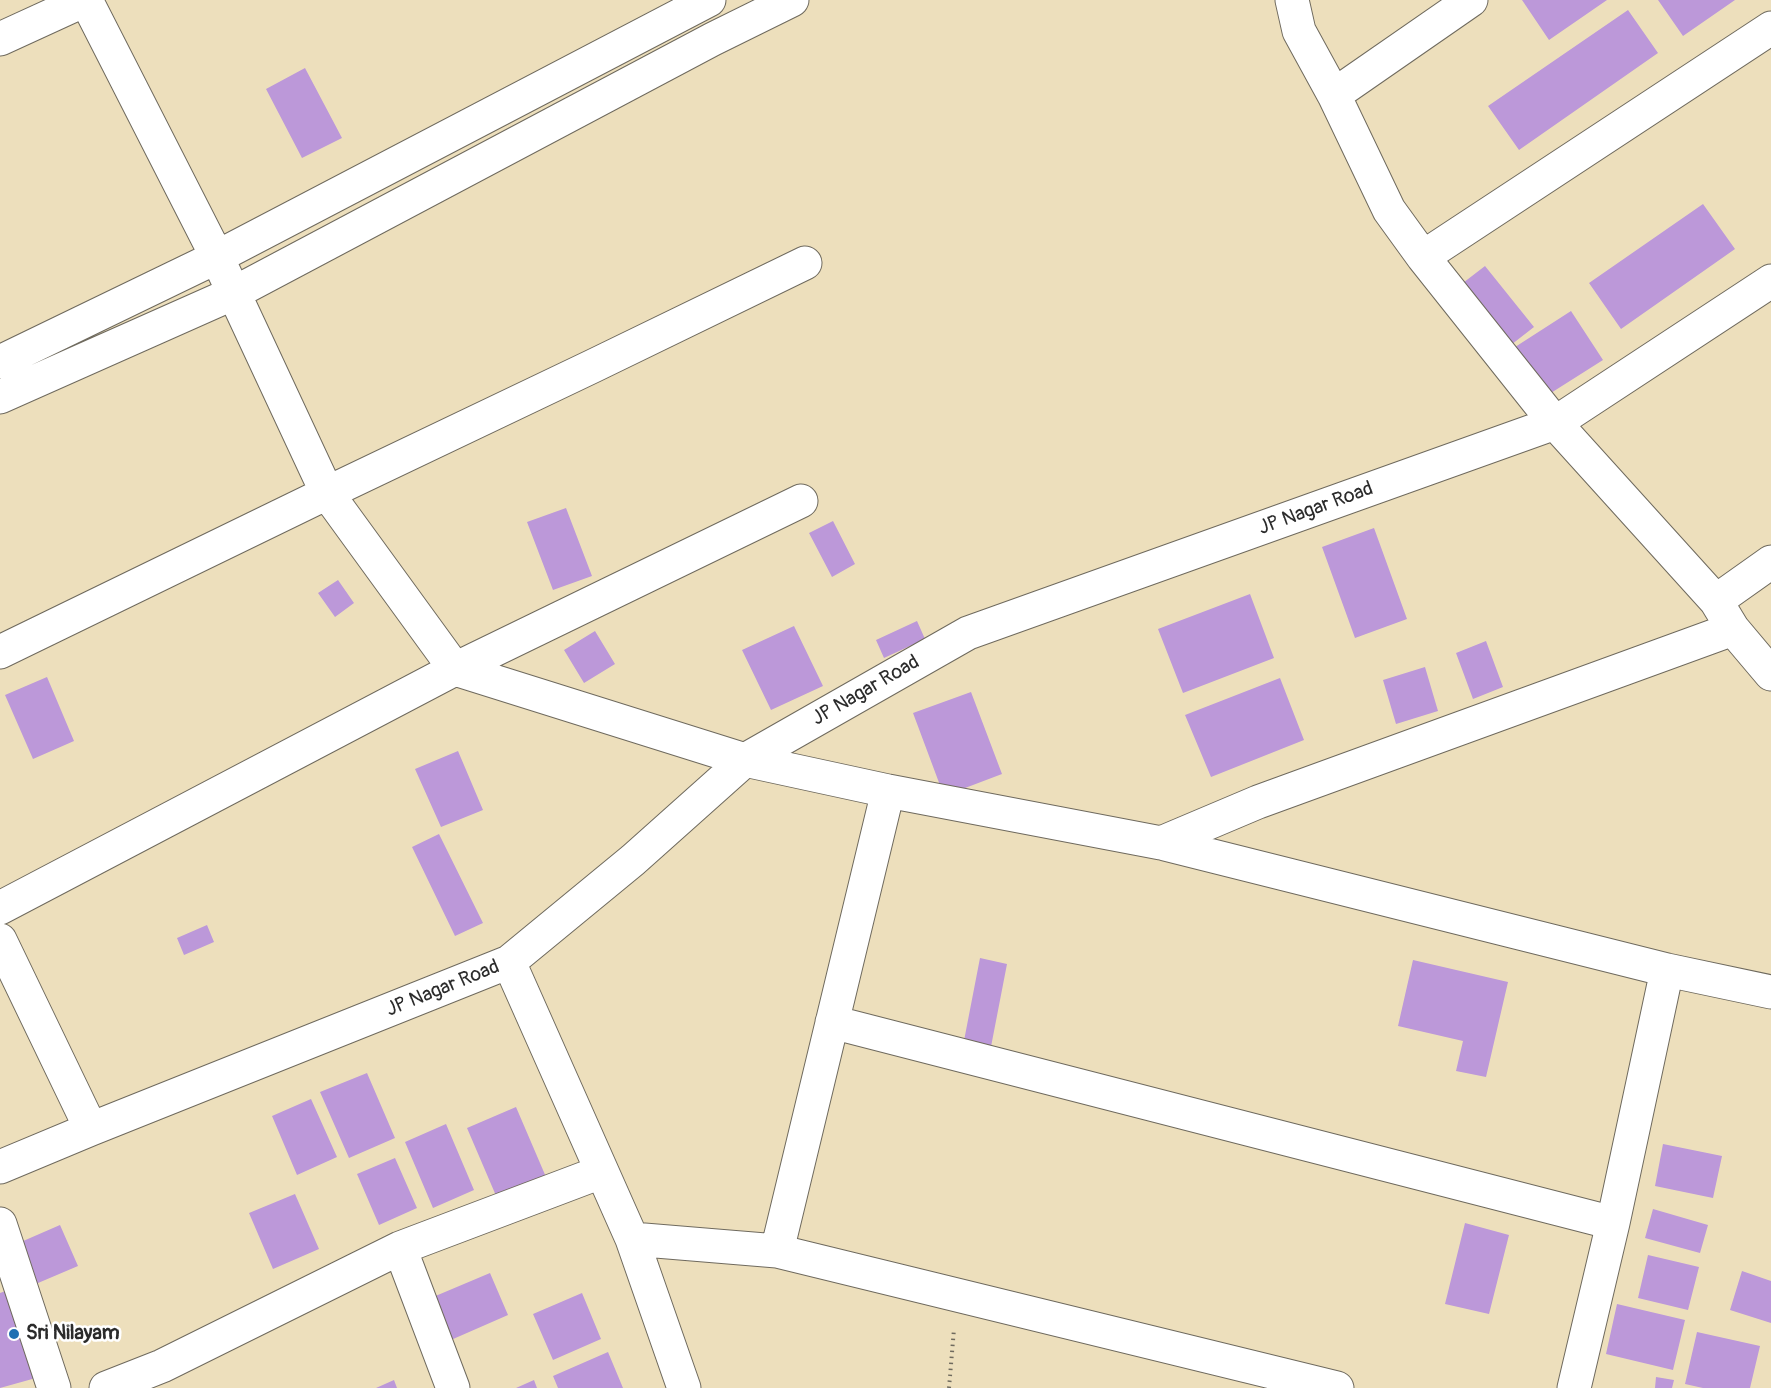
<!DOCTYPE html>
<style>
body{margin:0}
canvas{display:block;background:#eddfbc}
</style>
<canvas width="1771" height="1388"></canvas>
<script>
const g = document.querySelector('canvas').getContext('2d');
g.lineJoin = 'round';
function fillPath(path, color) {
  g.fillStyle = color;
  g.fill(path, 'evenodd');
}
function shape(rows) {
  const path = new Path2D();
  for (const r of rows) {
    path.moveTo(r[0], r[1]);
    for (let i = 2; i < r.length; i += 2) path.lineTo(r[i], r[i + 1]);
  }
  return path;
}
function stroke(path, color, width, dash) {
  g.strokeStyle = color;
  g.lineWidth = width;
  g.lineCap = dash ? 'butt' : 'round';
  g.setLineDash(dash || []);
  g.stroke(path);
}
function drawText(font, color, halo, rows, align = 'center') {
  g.font = font + ' Pangolin,sans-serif';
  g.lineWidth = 5;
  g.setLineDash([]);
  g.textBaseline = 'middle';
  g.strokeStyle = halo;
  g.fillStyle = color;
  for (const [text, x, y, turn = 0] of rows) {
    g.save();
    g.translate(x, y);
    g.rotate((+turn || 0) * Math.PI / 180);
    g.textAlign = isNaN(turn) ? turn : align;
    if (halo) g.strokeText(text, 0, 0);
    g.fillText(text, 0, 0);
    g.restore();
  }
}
const building = shape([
 [1522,0,1607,0,1549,40],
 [1658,0,1735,0,1683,36],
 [1628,10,1658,53,1519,150,1488,106],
 [305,68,342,138,302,158,266,89],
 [1703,204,1735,249,1621,329,1589,283],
 [1485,266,1534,327,1507,348,1459,286],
 [1571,311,1603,360,1543,398,1512,349],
 [566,508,592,576,553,590,527,522],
 [833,521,855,564,832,577,809,533],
 [1374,528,1407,619,1355,638,1322,547],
 [338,580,354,603,335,617,318,593],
 [1250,594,1274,658,1183,693,1158,629],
 [917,621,925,639,884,658,876,640],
 [794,626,823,686,771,710,742,650],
 [595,631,615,664,584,683,564,650],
 [1486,641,1503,687,1473,699,1456,653],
 [1425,667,1438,711,1396,724,1383,680],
 [47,677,74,741,33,759,5,695],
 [1280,678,1304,740,1211,777,1185,715],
 [971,692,1002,774,944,796,913,713],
 [458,751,483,810,441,827,415,769],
 [439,834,483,923,455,936,412,847],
 [207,925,214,942,184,955,177,938],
 [980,958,1007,964,989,1057,962,1051],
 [1413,960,1508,982,1486,1077,1456,1071,1463,1041,1398,1026],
 [367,1073,395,1138,349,1158,320,1092],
 [311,1099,337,1157,297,1175,272,1116],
 [516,1107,546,1177,497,1198,467,1128],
 [446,1124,474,1190,433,1208,405,1142],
 [1663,1144,1722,1156,1713,1198,1655,1186],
 [395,1158,417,1208,379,1225,357,1174],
 [295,1194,319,1249,273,1269,249,1213],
 [1653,1209,1708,1225,1700,1253,1645,1238],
 [1465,1223,1509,1235,1489,1314,1445,1304],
 [60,1225,78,1266,31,1286,14,1245],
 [1648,1255,1699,1267,1688,1310,1638,1298],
 [1742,1271,1771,1281,1771,1323,1730,1310],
 [490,1273,508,1315,444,1343,426,1300],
 [11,1289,43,1376,0,1388,0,1293],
 [582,1293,601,1339,553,1360,533,1314],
 [1617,1304,1685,1320,1673,1370,1606,1354],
 [1697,1332,1760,1346,1750,1388,1703,1388,1685,1384],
 [608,1352,623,1388,558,1388,553,1376],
 [1656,1377,1674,1380,1672,1388,1655,1388],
 [394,1380,397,1388,376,1388],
 [534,1380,537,1388,516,1388]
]);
const path = shape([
 [949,1388,954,1329]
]);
const minor = shape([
 [86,0,217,257,327,493,455,669,745,760,888,791,1161,843,1667,970,1771,992],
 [1292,0,1299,31,1334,95,1389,210,1423,257,1555,423,1716,601,1733,629,1771,674],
 [0,39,85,0],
 [1334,95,1471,0],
 [1423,257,1771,28],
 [0,362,217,257,709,0],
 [0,397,234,293,713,39,792,0],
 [1716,601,1771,562],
 [0,652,327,493,593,366,805,263],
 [1161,843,1258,802,1733,629],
 [0,908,455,669,801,501],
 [0,940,91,1129],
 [509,962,632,1239,684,1388],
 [832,1022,1613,1223],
 [0,1167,91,1129,509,962,633,860,745,760,968,633,1555,423,1771,281],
 [0,1224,54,1388],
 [632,1239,777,1251,1337,1388],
 [400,1248,453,1388],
 [777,1251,888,791],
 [106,1388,162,1366,400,1248,601,1172],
 [1574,1388,1613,1223,1667,970]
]);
const markers = [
 [14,1334,6,"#1f6fb2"]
];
const streetNames = [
 ["JP Nagar Road",1316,509,-20],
 ["JP Nagar Road",866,691,-30],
 ["JP Nagar Road",443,989,-22]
];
const poiNames = [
 ["Sri Nilayam",26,1334]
];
fillPath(building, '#bc98d9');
stroke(minor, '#6f6a5e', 35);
stroke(path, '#6f6a5e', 4, [1.5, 4.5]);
stroke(minor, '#fff', 33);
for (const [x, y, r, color] of markers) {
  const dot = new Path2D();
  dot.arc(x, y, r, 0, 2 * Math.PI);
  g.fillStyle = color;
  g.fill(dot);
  stroke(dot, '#fff', 2);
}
drawText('20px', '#2b2b2b', '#fff', streetNames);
drawText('bold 20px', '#2b2b2b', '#fff', poiNames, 'left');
</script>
